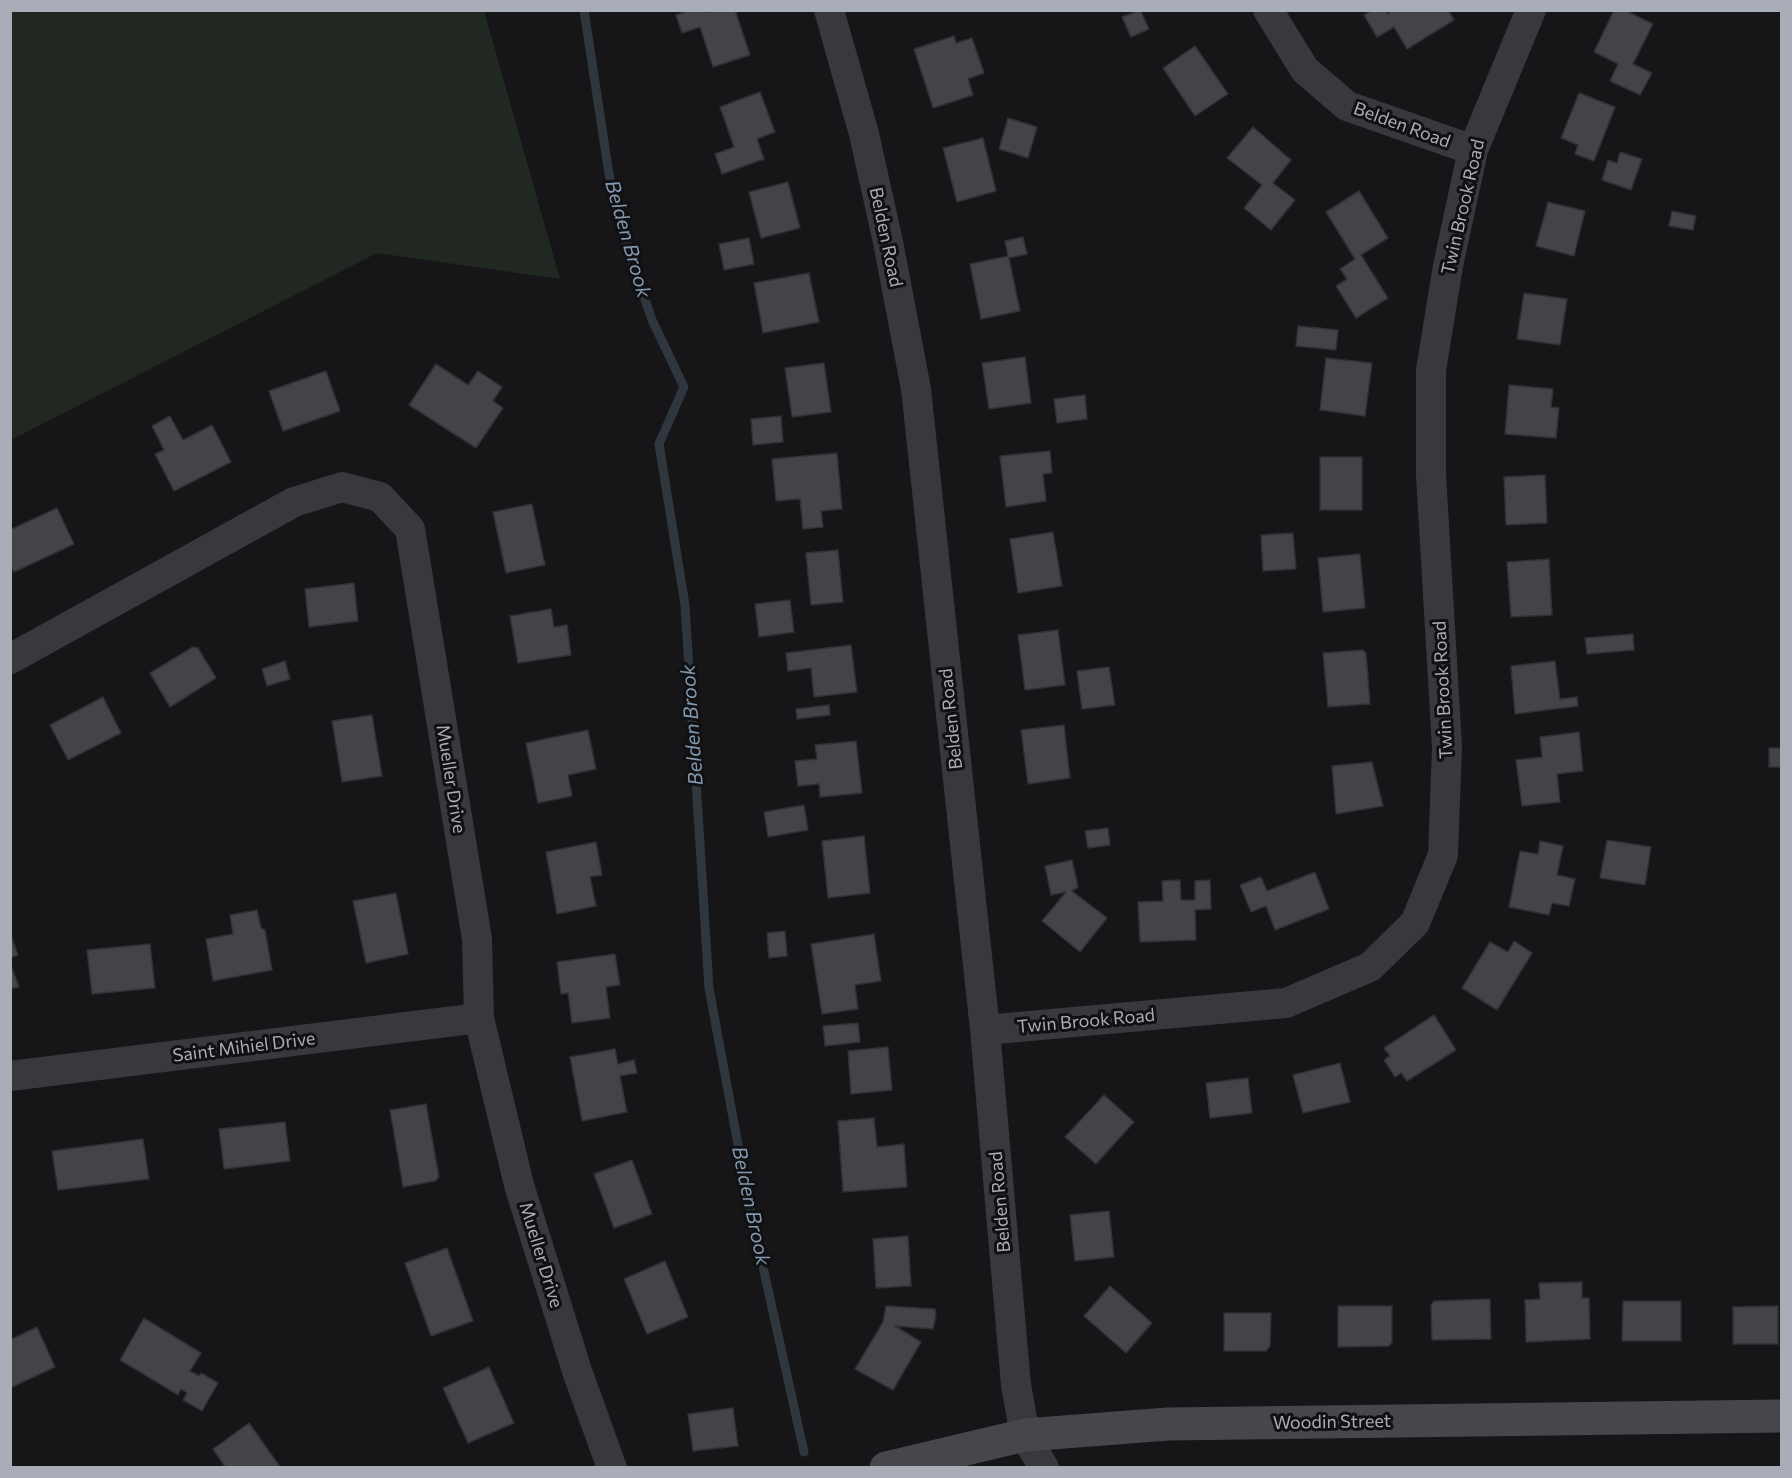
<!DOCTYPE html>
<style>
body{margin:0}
#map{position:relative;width:1792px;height:1478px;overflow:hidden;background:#161618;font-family:Commissioner,sans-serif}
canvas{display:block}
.frame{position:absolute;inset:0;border:12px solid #a9adb7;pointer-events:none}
</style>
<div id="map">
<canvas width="1792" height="1478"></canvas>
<div class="frame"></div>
</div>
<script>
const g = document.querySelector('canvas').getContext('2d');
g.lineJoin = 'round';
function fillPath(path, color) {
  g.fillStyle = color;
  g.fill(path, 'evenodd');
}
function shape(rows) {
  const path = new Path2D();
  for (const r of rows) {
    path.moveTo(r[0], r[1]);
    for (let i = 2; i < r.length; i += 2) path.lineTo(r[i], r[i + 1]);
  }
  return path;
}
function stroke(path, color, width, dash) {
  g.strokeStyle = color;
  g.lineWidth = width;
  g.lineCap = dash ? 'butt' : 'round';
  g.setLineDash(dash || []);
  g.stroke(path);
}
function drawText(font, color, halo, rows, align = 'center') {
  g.font = font + ' Commissioner,sans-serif';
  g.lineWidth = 6;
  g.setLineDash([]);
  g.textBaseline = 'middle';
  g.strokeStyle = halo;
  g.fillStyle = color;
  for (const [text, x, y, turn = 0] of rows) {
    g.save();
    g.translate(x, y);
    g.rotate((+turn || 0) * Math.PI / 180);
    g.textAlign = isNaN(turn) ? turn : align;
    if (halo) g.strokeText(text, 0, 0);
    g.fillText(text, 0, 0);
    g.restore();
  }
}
const green = shape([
 [11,10,484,11,560,279,377,253,11,440]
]);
const stream = shape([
 [584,10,609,174,628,250,652,320,684,387,659,444,685,605,709,988,748,1199,804,1452]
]);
const building = shape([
 [690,10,704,10,704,12,735,10,750,55,713,67,700,27,682,33,676,15,690,10],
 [1140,10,1149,29,1131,37,1122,17,1140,10],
 [1372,10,1385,10,1387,14,1392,10,1448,10,1454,20,1407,49,1394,27,1377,37,1364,15,1372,10],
 [1614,10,1624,10,1653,24,1633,64,1652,73,1640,95,1610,81,1618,64,1594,52,1614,10],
 [954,36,956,43,972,38,984,73,968,79,973,95,933,108,914,49,954,36],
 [1195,46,1228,94,1195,116,1163,68,1195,46],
 [760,92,775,132,757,139,764,159,722,174,715,154,734,147,720,107,760,92],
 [1579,93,1615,107,1594,161,1575,154,1578,145,1561,138,1579,93],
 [1008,118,1037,127,1028,158,999,149,1008,118],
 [1253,127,1291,160,1273,183,1295,200,1271,230,1244,208,1262,185,1227,158,1253,127],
 [983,138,996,191,957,202,943,148,983,138],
 [1620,152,1642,159,1631,190,1602,180,1608,160,1617,163,1620,152],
 [788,182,800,228,761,238,749,192,788,182],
 [1359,191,1388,238,1361,255,1388,298,1356,318,1336,286,1347,279,1340,269,1355,259,1326,212,1359,191],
 [1548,202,1585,211,1574,256,1536,246,1548,202],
 [1672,211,1696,216,1693,230,1669,226,1672,211],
 [1023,237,1027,254,1009,258,1020,311,981,319,970,264,1008,256,1005,241,1023,237],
 [749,238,754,264,724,270,719,244,749,238],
 [809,273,819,322,763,333,754,283,809,273],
 [1524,293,1567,299,1560,345,1517,339,1524,293],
 [1298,326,1338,330,1336,350,1296,346,1298,326],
 [1025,357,1031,403,989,409,982,363,1025,357],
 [1326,358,1372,363,1365,416,1320,410,1326,358],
 [824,363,831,412,792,417,785,368,824,363],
 [436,364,468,385,478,371,502,387,493,401,503,408,476,448,409,405,436,364],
 [326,371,340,411,283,431,269,391,326,371],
 [1509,385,1553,389,1551,407,1559,408,1556,438,1505,434,1509,385],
 [1085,395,1087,419,1057,423,1054,399,1085,395],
 [170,416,183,440,212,425,231,462,174,491,155,454,164,450,152,426,170,416],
 [781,416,783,442,753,445,751,419,781,416],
 [1050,451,1052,473,1043,474,1046,501,1006,507,1000,456,1050,451],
 [837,453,842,509,821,511,823,527,803,529,800,499,776,501,772,459,837,453],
 [1320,457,1362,457,1362,510,1320,510,1320,457],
 [1545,475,1547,523,1506,525,1504,477,1545,475],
 [532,504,545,565,506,573,493,512,532,504],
 [57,508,74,544,14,572,10,565,10,530,57,508],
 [1053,532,1062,586,1018,593,1010,539,1053,532],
 [1293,533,1296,569,1263,571,1261,535,1293,533],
 [838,550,843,602,811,605,806,553,838,550],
 [1360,554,1365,608,1323,612,1318,558,1360,554],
 [1549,559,1552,615,1511,617,1507,562,1549,559],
 [354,583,358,621,309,627,305,589,354,583],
 [790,600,794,632,759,637,755,604,790,600],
 [551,609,554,627,567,625,571,655,518,663,510,616,551,609],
 [1058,630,1065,685,1025,690,1018,635,1058,630],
 [1633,634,1634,650,1587,654,1585,638,1633,634],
 [851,645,857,692,814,697,811,668,788,671,786,653,851,645],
 [193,647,198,648,216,678,170,707,150,673,193,647],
 [1363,650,1366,653,1370,704,1328,707,1323,653,1363,650],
 [285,661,290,679,267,686,262,669,285,661],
 [1555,661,1560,699,1577,697,1578,706,1515,714,1511,666,1555,661],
 [1109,667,1115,705,1082,709,1077,671,1109,667],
 [103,697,121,733,68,760,50,725,103,697],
 [829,705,830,715,797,719,796,709,829,705],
 [372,715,382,776,342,782,332,721,372,715],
 [1064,725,1070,778,1028,784,1021,730,1064,725],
 [588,730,596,769,568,775,572,796,538,803,526,743,588,730],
 [1579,732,1583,771,1557,774,1560,802,1522,806,1516,760,1542,757,1540,737,1579,732],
 [856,741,862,793,820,797,819,784,798,786,795,761,817,759,815,745,856,741],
 [1769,748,1782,748,1782,767,1769,767,1769,748],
 [1372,762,1383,806,1336,814,1332,766,1372,762],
 [804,805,808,830,768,837,764,812,804,805],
 [1108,828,1110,845,1088,848,1085,831,1108,828],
 [864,836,870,893,828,898,822,841,864,836],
 [1607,840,1651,847,1645,885,1600,878,1607,840],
 [1540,841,1563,846,1557,875,1575,879,1569,906,1552,903,1549,915,1509,907,1520,851,1538,854,1540,841],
 [596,842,602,875,590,877,596,906,557,914,546,852,596,842],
 [1072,860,1078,887,1072,891,1107,918,1080,952,1042,921,1066,892,1051,895,1045,866,1072,860],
 [1315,872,1329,909,1275,930,1266,906,1251,912,1240,885,1261,877,1267,891,1315,872],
 [1180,880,1181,900,1195,900,1195,881,1210,880,1211,909,1195,910,1196,940,1140,942,1138,902,1163,901,1162,881,1180,880],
 [396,893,408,954,366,963,353,901,396,893],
 [257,910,261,928,265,930,272,970,213,981,206,939,233,934,230,915,257,910],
 [785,931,787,956,769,958,767,933,785,931],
 [10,933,18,955,10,958,10,933],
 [874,934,881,981,855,985,858,1009,822,1014,811,944,874,934],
 [1514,941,1532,953,1497,1010,1462,988,1490,942,1508,952,1514,941],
 [150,944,155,988,92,994,87,950,150,944],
 [615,954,620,985,606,987,610,1018,572,1023,568,993,561,994,557,962,615,954],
 [10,963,19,987,10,989,10,963],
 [1434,1015,1456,1050,1407,1081,1401,1073,1395,1077,1384,1060,1390,1056,1384,1048,1434,1015],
 [858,1023,860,1042,825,1046,823,1026,858,1023],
 [888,1047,892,1090,851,1094,848,1051,888,1047],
 [615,1049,618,1064,634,1060,637,1073,620,1076,627,1112,582,1121,570,1057,615,1049],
 [1340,1063,1350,1102,1303,1113,1293,1075,1340,1063],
 [1248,1078,1252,1113,1210,1118,1206,1083,1248,1078],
 [1104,1095,1134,1122,1096,1164,1065,1137,1104,1095],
 [426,1104,439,1177,435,1181,403,1187,390,1110,426,1104],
 [874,1118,877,1147,904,1144,907,1187,843,1192,838,1121,874,1118],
 [285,1122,290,1161,224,1169,219,1129,285,1122],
 [143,1139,149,1179,58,1190,52,1151,143,1139],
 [632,1160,652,1214,614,1228,594,1174,632,1160],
 [1109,1211,1114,1257,1075,1261,1070,1215,1109,1211],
 [908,1236,911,1286,876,1288,873,1239,908,1236],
 [447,1248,473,1321,431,1336,405,1263,447,1248],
 [665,1261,688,1317,647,1334,624,1279,665,1261],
 [1582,1282,1582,1298,1589,1298,1590,1339,1526,1342,1525,1300,1540,1299,1539,1283,1582,1282],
 [1110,1286,1152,1323,1126,1353,1084,1316,1110,1286],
 [1490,1299,1491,1339,1432,1340,1431,1305,1434,1301,1490,1299],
 [1623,1301,1681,1301,1681,1341,1622,1341,1623,1301],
 [886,1306,935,1309,936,1315,933,1329,895,1326,921,1342,893,1390,855,1369,883,1322,886,1306],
 [1338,1306,1392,1306,1392,1342,1389,1346,1338,1347,1338,1306],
 [1778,1306,1778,1344,1733,1344,1733,1307,1778,1306],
 [1224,1313,1271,1313,1270,1346,1266,1351,1224,1351,1224,1313],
 [144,1318,201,1353,190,1371,199,1376,201,1373,218,1383,202,1411,183,1400,187,1393,181,1389,178,1395,120,1360,144,1318],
 [37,1327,55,1367,10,1388,10,1340,37,1327],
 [489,1367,514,1423,468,1443,443,1388,489,1367],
 [733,1408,738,1446,693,1451,688,1414,733,1408],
 [249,1423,281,1468,226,1468,213,1449,249,1423]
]);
const minor = shape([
 [829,10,864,134,888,242,916,389,985,1030,1016,1385,1025,1435,1044,1468],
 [1268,10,1305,70,1347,106,1473,150],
 [10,659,294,502,342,487,380,497,410,529,477,939,479,1018,519,1185,577,1371,612,1468],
 [985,1030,1286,1003,1370,967,1415,923,1443,855,1447,747,1431,475,1431,370,1448,266,1473,150,1531,10],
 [10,1076,479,1018]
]);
const secondary = shape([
 [886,1468,1025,1435,1168,1424,1782,1416]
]);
const streetNames = [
 ["Belden Road",1402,125,20],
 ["Twin Brook Road",1463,207,-77],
 ["Belden Road",886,237,78],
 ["Twin Brook Road",1443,690,-93],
 ["Belden Road",951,719,-96],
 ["Mueller Drive",451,779,81],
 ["Twin Brook Road",1086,1021,-5],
 ["Saint Mihiel Drive",244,1047,-7],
 ["Belden Road",1000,1202,-95],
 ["Mueller Drive",541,1255,73],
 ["Woodin Street",1332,1422,-1]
];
const waterNames = [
 ["Belden Brook",628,239,74],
 ["Belden Brook",692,725,-94],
 ["Belden Brook",751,1206,78]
];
fillPath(green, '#212822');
stroke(stream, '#2f363d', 9);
fillPath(building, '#434348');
stroke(building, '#313034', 1.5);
stroke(minor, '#38383d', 30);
stroke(secondary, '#46474d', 33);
drawText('18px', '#a9adb7', '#111113', streetNames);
drawText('italic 20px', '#8399af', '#111113', waterNames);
</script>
